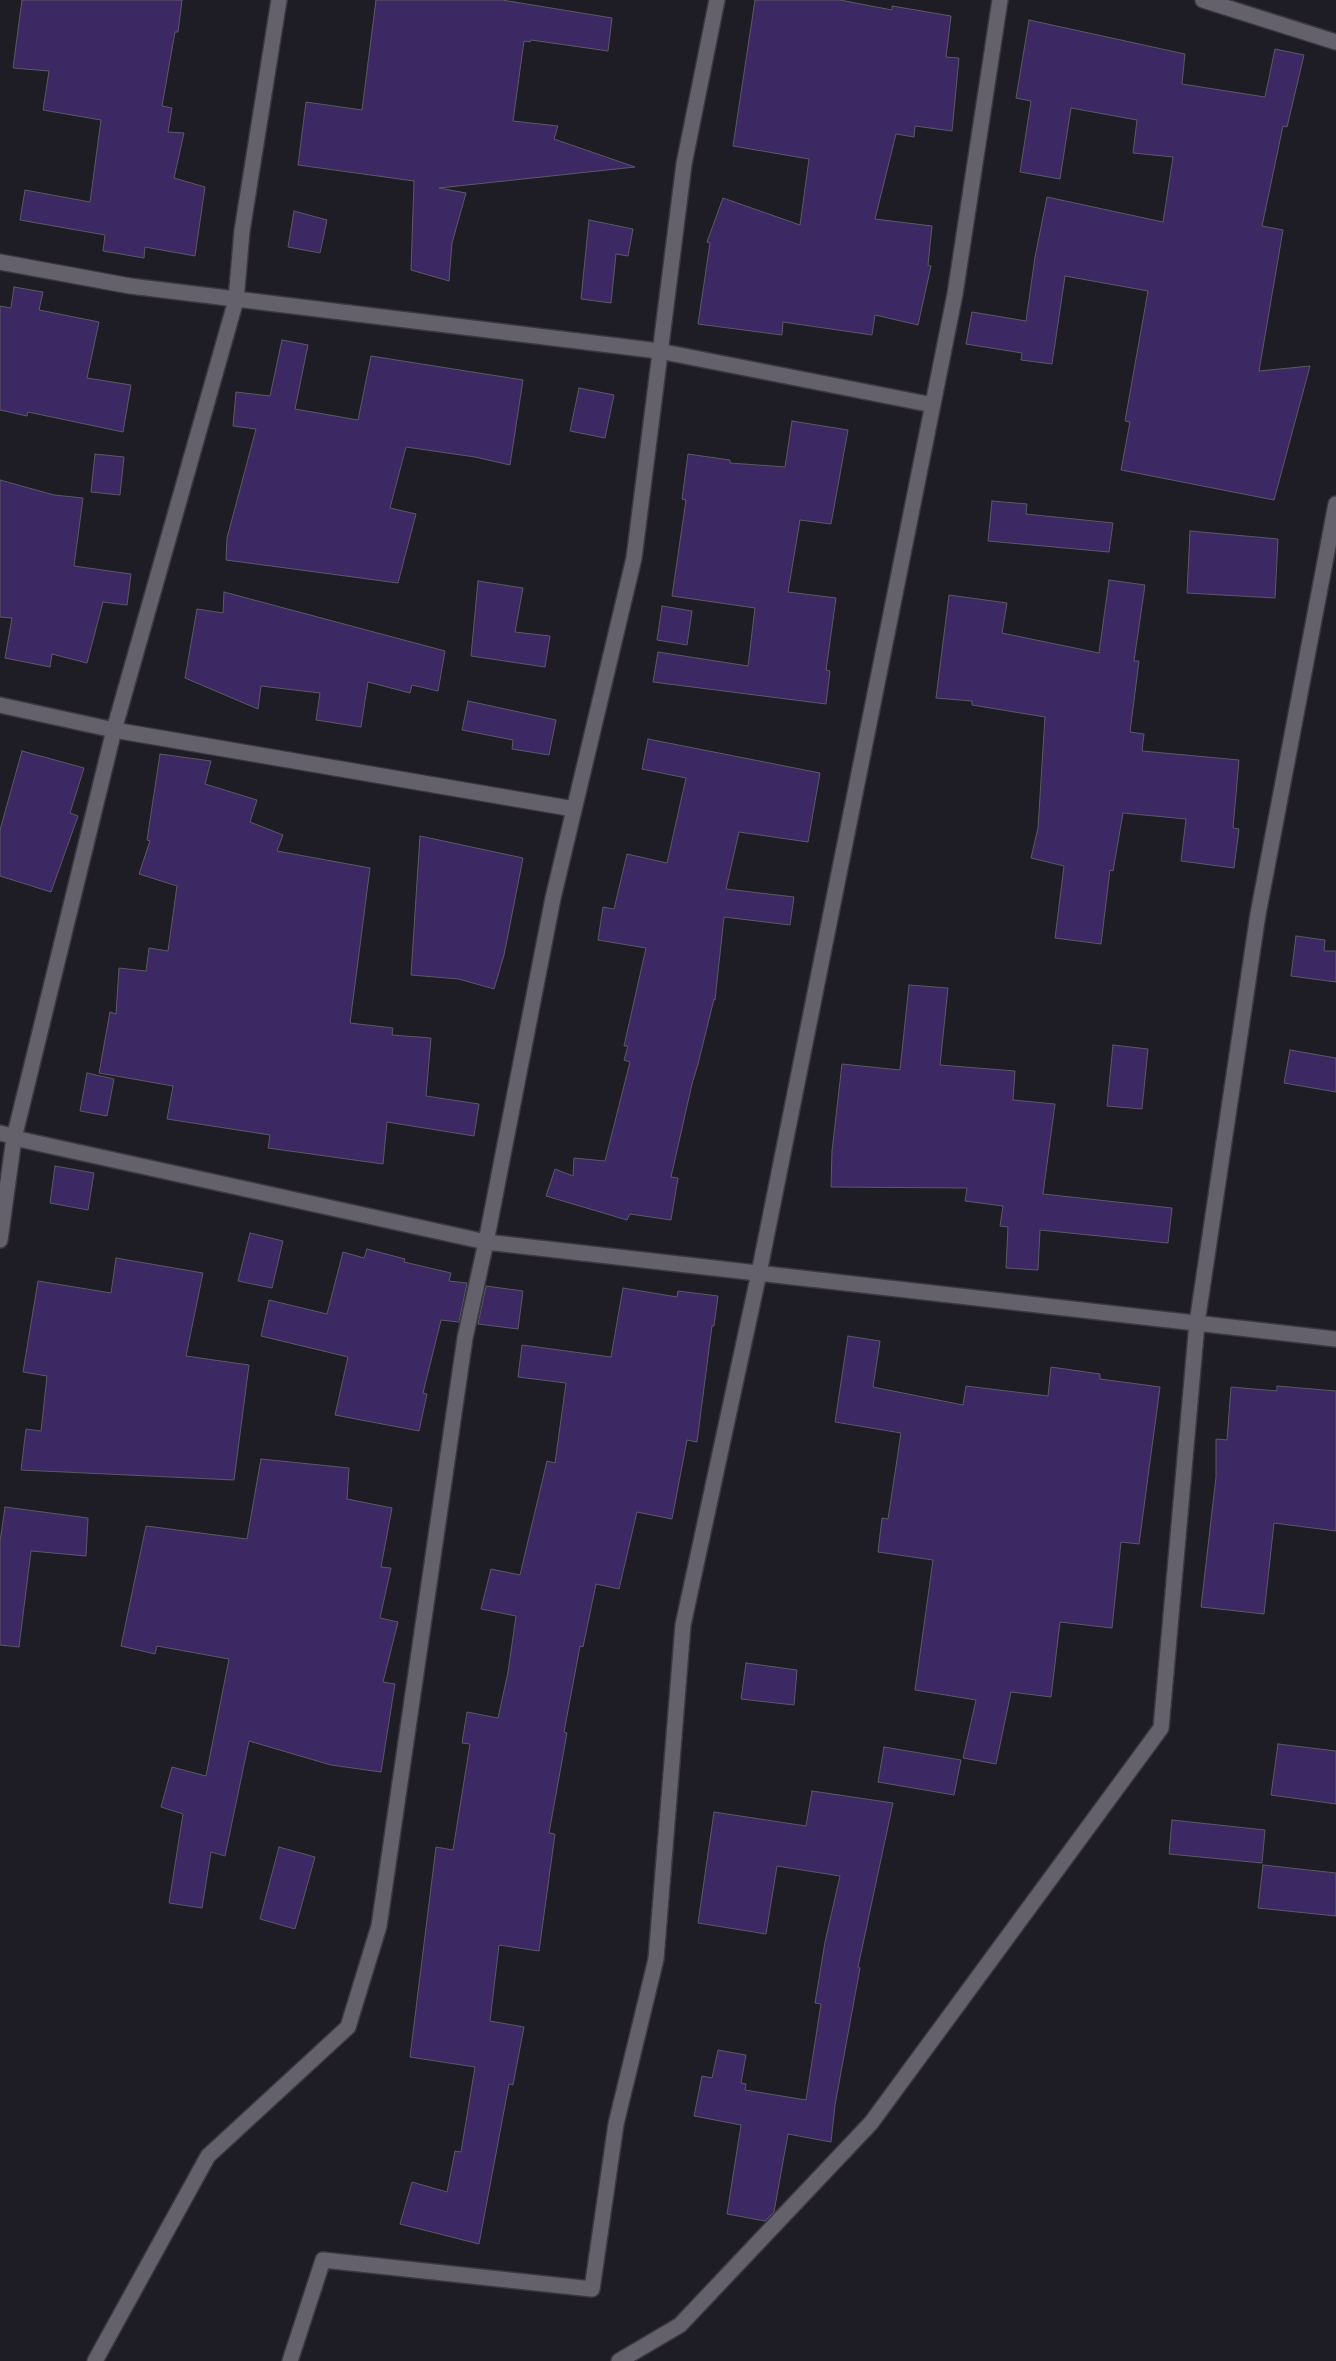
<!DOCTYPE html>
<style>
body{margin:0}
canvas{display:block;background:#1e1c25}
</style>
<canvas width="1336" height="2361"></canvas>
<script>
const g = document.querySelector('canvas').getContext('2d');
g.lineJoin = 'round';
function fillPath(path, color) {
  g.fillStyle = color;
  g.fill(path, 'evenodd');
}
function shape(rows) {
  const path = new Path2D();
  for (const r of rows) {
    path.moveTo(r[0], r[1]);
    for (let i = 2; i < r.length; i += 2) path.lineTo(r[i], r[i + 1]);
  }
  return path;
}
function stroke(path, color, width, dash) {
  g.strokeStyle = color;
  g.lineWidth = width;
  g.lineCap = dash ? 'butt' : 'round';
  g.setLineDash(dash || []);
  g.stroke(path);
}
const building = shape([
 [22,0,182,0,178,32,175,32,162,106,172,108,168,132,184,133,174,178,205,187,195,256,145,247,144,258,103,251,105,235,20,220,25,190,90,202,101,120,43,110,49,71,13,68,22,0],
 [376,0,502,0,612,18,608,51,531,40,530,42,524,41,513,121,558,126,554,139,635,167,439,188,466,193,452,243,449,281,411,270,414,181,298,165,306,102,362,110,376,0],
 [755,0,840,0,892,10,892,6,951,16,946,57,959,58,952,131,915,126,914,137,896,134,875,219,932,226,928,265,931,266,918,325,875,315,872,335,783,322,782,335,698,324,710,243,707,242,723,198,800,225,809,159,733,146,755,0],
 [1029,20,1185,54,1182,84,1265,97,1275,49,1304,55,1287,127,1283,126,1262,226,1283,230,1259,371,1310,366,1274,500,1121,470,1130,422,1125,421,1148,291,1065,276,1052,364,1021,360,1022,353,966,344,972,312,1026,321,1035,257,1047,197,1163,222,1173,157,1133,153,1137,120,1071,108,1060,179,1020,172,1031,101,1016,98,1029,20],
 [294,211,327,220,320,253,288,247,294,211],
 [589,220,633,229,628,256,616,254,611,303,581,299,589,220],
 [14,287,43,292,39,310,99,322,87,378,131,385,123,432,28,412,27,416,0,410,0,306,11,308,14,287],
 [282,340,308,345,295,409,358,420,371,356,523,380,510,465,475,457,406,447,390,508,416,514,398,583,226,560,227,538,256,429,233,426,236,392,270,396,282,340],
 [579,388,614,395,605,438,570,431,579,388],
 [792,421,848,430,831,524,800,520,788,592,836,598,826,670,830,671,826,704,653,682,658,652,748,666,755,608,672,596,686,500,682,499,688,454,730,460,730,463,785,467,792,421],
 [95,454,124,457,120,495,91,492,95,454],
 [0,480,54,495,83,498,74,566,131,574,127,605,103,602,87,663,52,654,50,667,5,658,12,618,0,617,0,480],
 [992,501,1027,504,1026,514,1113,523,1109,552,988,541,992,501],
 [1190,531,1278,539,1275,598,1187,593,1190,531],
 [1109,580,1145,585,1134,661,1139,661,1130,732,1144,734,1142,751,1239,760,1233,828,1239,829,1234,868,1181,861,1186,819,1123,813,1113,871,1110,870,1101,944,1055,938,1064,866,1031,858,1038,828,1045,717,972,705,972,701,936,698,949,595,1007,603,1002,633,1099,653,1109,580],
 [478,581,523,588,515,632,550,636,545,667,471,656,478,581],
 [224,592,445,651,438,691,412,685,410,693,368,682,361,727,316,720,320,693,261,686,258,709,185,678,197,609,223,613,224,592],
 [662,606,692,611,687,645,657,640,662,606],
 [468,701,556,720,549,755,512,749,513,740,462,730,468,701],
 [648,739,820,773,808,842,739,832,726,889,794,897,790,925,724,917,715,1000,714,999,698,1064,692,1084,671,1177,678,1178,671,1220,630,1214,627,1220,546,1196,555,1169,573,1176,574,1158,605,1161,630,1062,624,1060,628,1046,624,1046,646,948,598,940,603,907,614,909,627,854,667,863,686,778,642,769,648,739],
 [22,751,84,768,70,813,78,816,51,892,0,876,0,830,22,751],
 [160,754,211,761,205,784,257,800,250,822,283,835,277,851,370,868,350,1023,393,1028,392,1035,431,1038,426,1096,479,1104,474,1136,387,1122,383,1164,268,1148,270,1135,167,1119,173,1086,99,1073,110,1012,116,1014,119,968,146,971,149,948,168,951,177,886,139,874,150,841,147,840,160,754],
 [420,836,523,858,504,955,494,989,459,979,411,975,420,836],
 [1296,936,1325,940,1324,951,1336,951,1336,982,1291,976,1296,936],
 [909,985,948,988,940,1065,1015,1071,1013,1100,1055,1104,1043,1194,1172,1208,1168,1243,1040,1230,1038,1270,1006,1268,1008,1227,1000,1226,1003,1206,965,1201,967,1188,831,1187,832,1151,842,1064,900,1070,909,985],
 [1113,1045,1148,1049,1142,1109,1107,1106,1113,1045],
 [1290,1050,1336,1058,1336,1092,1284,1083,1290,1050],
 [87,1073,114,1079,107,1116,80,1111,87,1073],
 [55,1166,94,1173,88,1210,50,1203,55,1166],
 [250,1233,283,1241,272,1288,238,1281,250,1233],
 [367,1249,405,1259,404,1262,451,1273,449,1281,467,1283,459,1322,441,1320,423,1393,427,1394,419,1431,335,1415,348,1357,261,1336,269,1300,327,1314,343,1252,364,1258,367,1249],
 [116,1258,203,1273,186,1356,249,1365,234,1480,21,1470,26,1429,41,1431,47,1376,23,1372,38,1281,111,1293,116,1258],
 [486,1286,523,1291,518,1329,478,1324,486,1286],
 [623,1288,677,1297,678,1291,718,1296,714,1326,712,1326,697,1442,687,1440,672,1519,637,1512,619,1589,596,1584,583,1647,580,1646,564,1732,567,1733,549,1833,555,1834,539,1951,499,1945,490,2021,524,2027,513,2085,509,2084,479,2244,400,2224,412,2182,447,2192,455,2151,461,2152,475,2067,410,2057,436,1847,453,1850,470,1744,462,1743,467,1712,498,1718,508,1672,516,1616,481,1609,491,1569,520,1575,547,1461,555,1463,566,1383,518,1377,522,1345,611,1357,623,1288],
 [848,1336,880,1341,873,1387,963,1405,966,1386,1048,1396,1051,1367,1100,1374,1100,1379,1160,1387,1139,1544,1121,1542,1112,1628,1060,1622,1051,1697,1011,1692,996,1764,963,1758,976,1700,915,1690,933,1560,878,1552,882,1518,888,1519,901,1433,835,1422,848,1336],
 [1277,1386,1336,1391,1336,1531,1274,1523,1264,1614,1201,1607,1216,1477,1216,1439,1227,1440,1231,1387,1277,1391,1277,1386],
 [261,1459,349,1468,347,1499,392,1508,381,1567,391,1568,380,1618,398,1622,383,1682,395,1684,381,1772,331,1765,249,1741,225,1856,211,1852,202,1908,169,1903,183,1814,161,1807,172,1767,206,1776,229,1659,157,1646,155,1654,121,1646,146,1526,247,1539,261,1459],
 [5,1507,88,1518,86,1556,31,1551,19,1647,0,1645,0,1542,5,1507],
 [746,1663,797,1670,794,1705,741,1699,746,1663],
 [1278,1744,1336,1751,1336,1804,1271,1795,1278,1744],
 [884,1747,961,1760,954,1795,878,1782,884,1747],
 [812,1791,893,1803,858,1967,860,1968,835,2105,831,2142,788,2134,774,2212,765,2221,727,2214,741,2125,694,2116,702,2076,712,2078,718,2050,746,2055,741,2083,746,2084,745,2090,806,2100,821,2004,815,2003,825,1942,840,1876,777,1866,766,1934,698,1923,714,1812,806,1826,812,1791],
 [1172,1820,1265,1830,1262,1863,1169,1854,1172,1820],
 [279,1847,315,1857,295,1929,260,1919,279,1847],
 [1263,1865,1336,1873,1336,1916,1258,1908,1263,1865]
]);
const minor = shape([
 [1203,0,1336,42],
 [0,262,130,286,659,351,933,405],
 [0,705,114,730,574,809],
 [0,1133,12,1136,14,1138,486,1242,1336,1339],
 [0,1240,14,1138,114,730,236,300,242,231,279,0],
 [95,2361,208,2156,348,2027,379,1926,465,1338,486,1242,553,898,634,558,684,164,717,0],
 [290,2361,323,2260,592,2289,616,2124,656,1959,683,1625,759,1273,955,294,1000,0],
 [619,2361,680,2325,871,2123,1161,1728,1197,1323,1258,914,1336,504]
]);
fillPath(building, '#3c2964');
stroke(building, '#5b5864', 1);
stroke(minor, '#3a3840', 18);
stroke(minor, '#64616d', 15);
</script>
